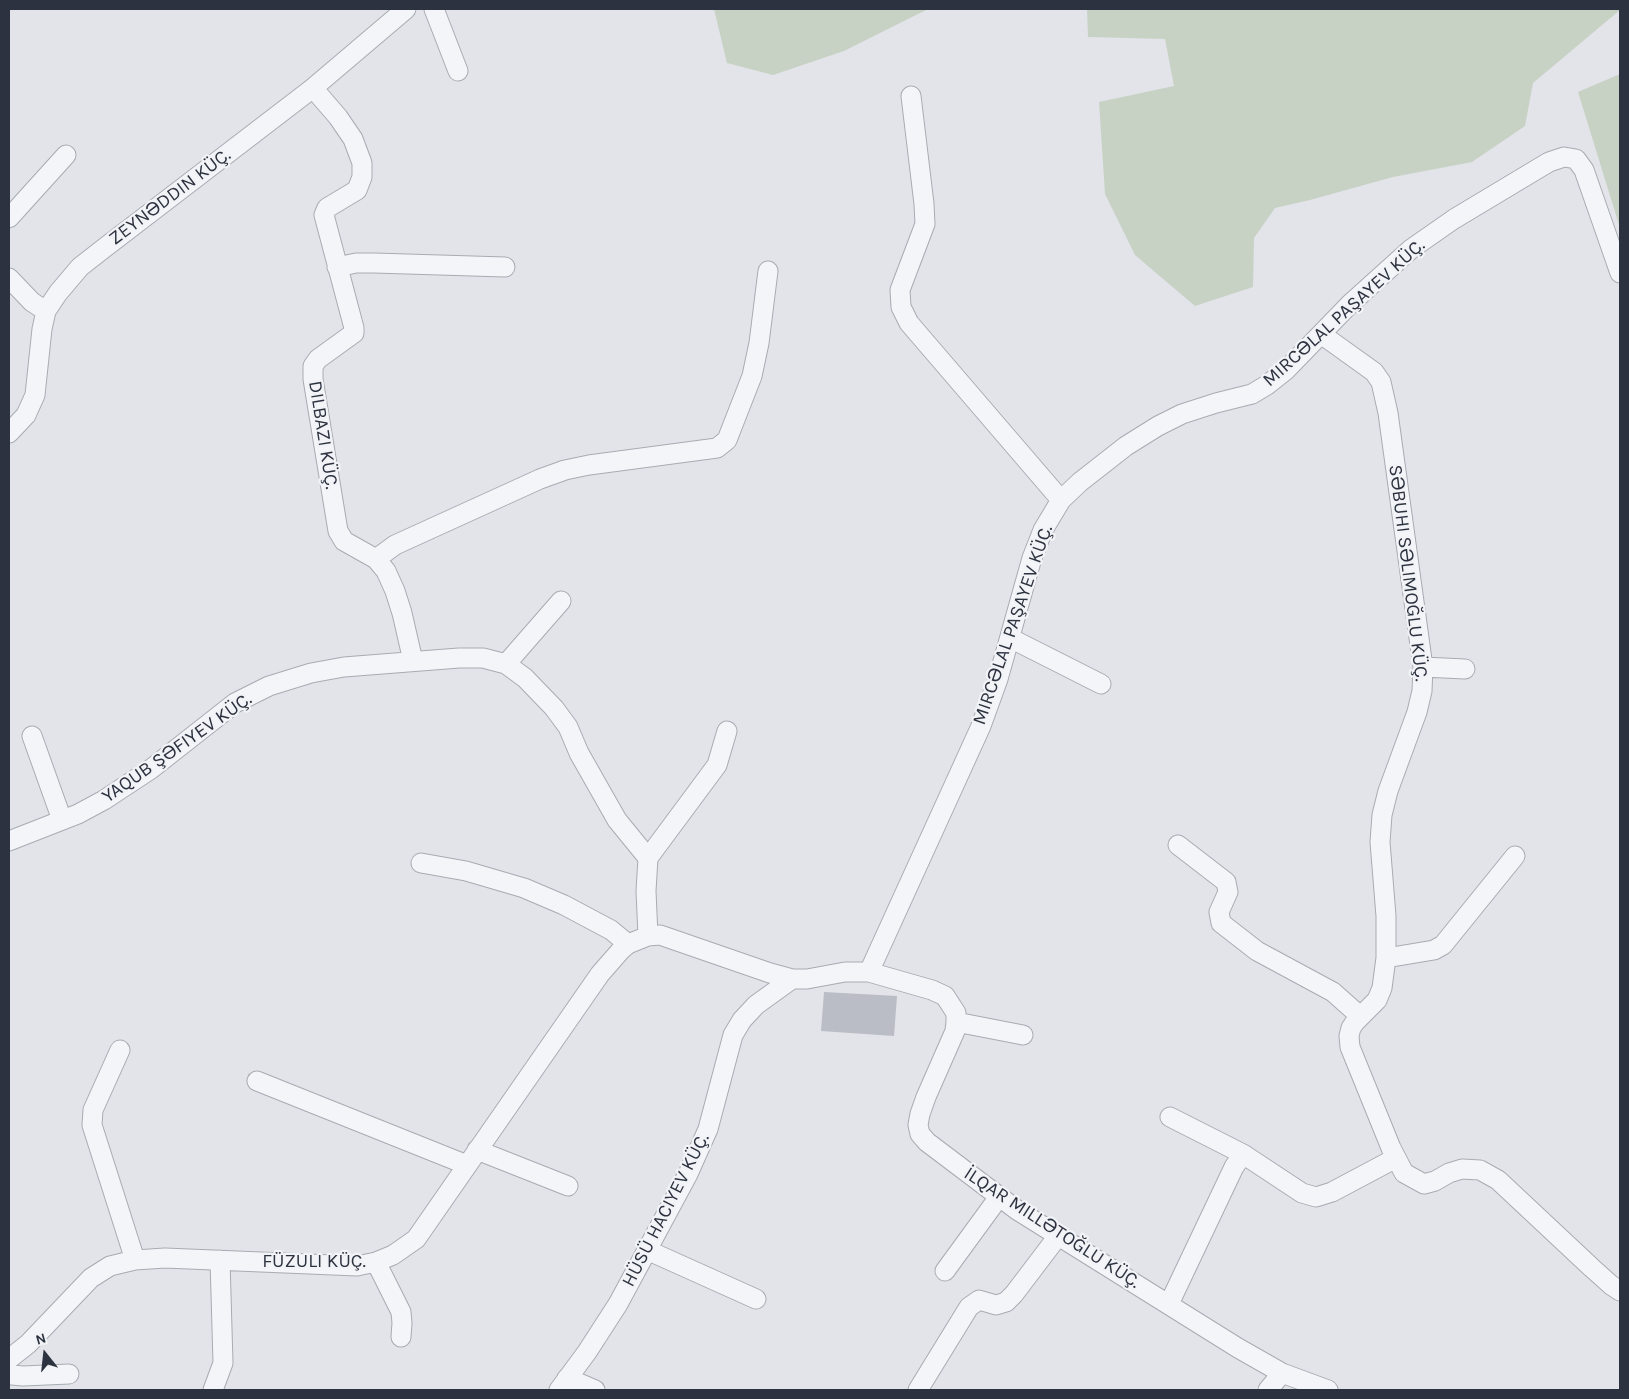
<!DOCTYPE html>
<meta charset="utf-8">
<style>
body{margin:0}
#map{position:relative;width:1629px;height:1399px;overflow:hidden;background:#e2e4e9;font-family:Karla,sans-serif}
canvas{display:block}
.frame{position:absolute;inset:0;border:10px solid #2c323f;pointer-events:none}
.north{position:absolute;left:20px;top:1329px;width:50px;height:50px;-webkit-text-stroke:4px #f1f3f6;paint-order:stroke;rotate:344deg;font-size:14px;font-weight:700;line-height:20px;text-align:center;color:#2c323f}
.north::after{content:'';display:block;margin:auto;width:18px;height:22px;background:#2c323f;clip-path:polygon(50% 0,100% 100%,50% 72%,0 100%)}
</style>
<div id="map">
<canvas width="1629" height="1399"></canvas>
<div class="frame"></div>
<div class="north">N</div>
</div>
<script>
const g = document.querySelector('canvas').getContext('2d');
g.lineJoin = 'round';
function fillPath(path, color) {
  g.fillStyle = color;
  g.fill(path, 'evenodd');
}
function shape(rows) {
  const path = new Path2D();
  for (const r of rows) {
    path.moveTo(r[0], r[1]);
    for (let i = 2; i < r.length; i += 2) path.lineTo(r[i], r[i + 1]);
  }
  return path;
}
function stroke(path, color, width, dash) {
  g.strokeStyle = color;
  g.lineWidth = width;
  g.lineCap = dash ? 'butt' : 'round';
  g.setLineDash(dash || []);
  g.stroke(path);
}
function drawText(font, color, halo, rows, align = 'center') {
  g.font = font + ' Karla,sans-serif';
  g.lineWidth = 4.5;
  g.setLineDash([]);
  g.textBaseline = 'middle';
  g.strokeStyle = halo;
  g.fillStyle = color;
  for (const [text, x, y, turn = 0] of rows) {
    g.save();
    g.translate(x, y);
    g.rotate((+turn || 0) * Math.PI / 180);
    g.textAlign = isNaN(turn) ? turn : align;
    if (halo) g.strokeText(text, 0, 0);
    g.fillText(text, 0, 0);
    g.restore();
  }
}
const green = shape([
 [714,9,928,9,844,51,773,75,727,63],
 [1087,9,1620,9,1620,10,1533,83,1525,126,1472,162,1393,177,1310,200,1275,208,1254,238,1253,287,1195,306,1135,255,1105,194,1099,102,1174,86,1165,39,1088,37],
 [1620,74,1620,228,1578,92]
]);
const building = shape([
 [824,992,897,996,894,1036,821,1031]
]);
const street = shape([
 [434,9,458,71],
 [313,88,338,117,353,139,362,163,362,177,357,190,327,208,324,215,354,328,354,333,318,359,313,366,313,379,338,531,344,541,376,559,386,571,395,591,402,613,413,661],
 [911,96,924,204,925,224,900,290,901,307,909,323,1061,500],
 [9,218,66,155],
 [337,267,356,263,374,263,505,267],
 [9,278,32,302,46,311],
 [1321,334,1374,372,1381,382,1388,413,1423,667,1422,691,1417,712,1388,791,1382,815,1380,842,1386,916,1386,958,1382,988,1377,1000,1355,1022,1351,1028,1349,1036,1350,1047,1391,1148,1404,1173,1424,1184,1435,1181,1449,1173,1462,1169,1480,1170,1498,1180,1592,1268,1611,1285,1620,1291],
 [9,433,26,415,35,395,42,329,46,311,58,293,80,267,103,249,313,88,406,9],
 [376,559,395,545,540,479,565,470,589,465,717,448,727,440,752,376,759,343,768,271],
 [1010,638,1101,684],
 [506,664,561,601],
 [1423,667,1465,669],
 [32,736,62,820],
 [9,841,78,814,104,800,151,769,235,703,269,686,311,673,344,667,459,658,483,658,506,664,525,678,554,708,568,727,579,753,617,820,648,858,646,891,648,936],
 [1178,845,1226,882,1228,892,1219,912,1221,923,1257,951,1333,992,1360,1016],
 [648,858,717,765,727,731],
 [421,863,466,871,524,888,564,905,611,930,628,944],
 [1386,958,1434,950,1443,945,1515,856],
 [869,972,981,726,998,679,1032,558,1043,530,1061,500,1080,482,1126,446,1158,426,1182,414,1216,403,1252,394,1267,385,1286,370,1350,304,1411,249,1454,219,1549,162,1564,157,1576,159,1584,170,1620,273],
 [956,1022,1023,1035],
 [120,1050,93,1110,92,1125,135,1260],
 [257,1081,467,1165],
 [1170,1117,1243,1154],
 [477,1150,568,1186],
 [647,1250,756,1299],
 [376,1262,401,1312,402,1323,401,1337],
 [945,1271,999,1197],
 [1169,1304,1234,1167,1243,1154,1302,1193,1316,1197,1332,1192,1396,1158],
 [9,1359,28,1344,91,1278,110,1266,135,1260,165,1258,357,1266,376,1262,393,1255,416,1239,600,974,621,950,628,944,648,936,660,935,770,973,792,979,807,979,845,972,869,972,932,990,945,996,956,1013,956,1022,955,1031,926,1097,920,1114,918,1125,920,1134,927,1142,1017,1210,1238,1348,1282,1373,1328,1390],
 [9,1372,12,1375,23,1376,69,1374],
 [567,1378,595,1390],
 [213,1390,223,1363,220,1260],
 [559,1390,587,1352,618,1304,688,1174,708,1129,733,1035,742,1020,756,1005,792,979],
 [918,1390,969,1307,979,1300,996,1305,1006,1302,1014,1294,1058,1236],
 [1268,1390,1282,1373]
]);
const streetNames = [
 ["ZEYNƏDDIN KÜÇ.",170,197,-37],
 ["MIRCƏLAL PAŞAYEV KÜÇ.",1344,313,-42],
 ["DILBAZI KÜÇ.",323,435,81],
 ["SƏBUHI SƏLIMOĞLU KÜÇ.",1408,573,83],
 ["MIRCƏLAL PAŞAYEV KÜÇ.",1013,625,-71],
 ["YAQUB ŞƏFIYEV KÜÇ.",177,748,-35],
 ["HÜSÜ HACIYEV KÜÇ.",666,1210,-63],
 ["İLQAR MILLƏTOĞLU KÜÇ.",1052,1228,33],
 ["FÜZULI KÜÇ.",314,1262]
];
fillPath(green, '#c7d2c4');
fillPath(building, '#babdc5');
stroke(street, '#a8abb3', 21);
stroke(street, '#f4f5f8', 19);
drawText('19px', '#2c323f', '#f1f3f6', streetNames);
</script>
